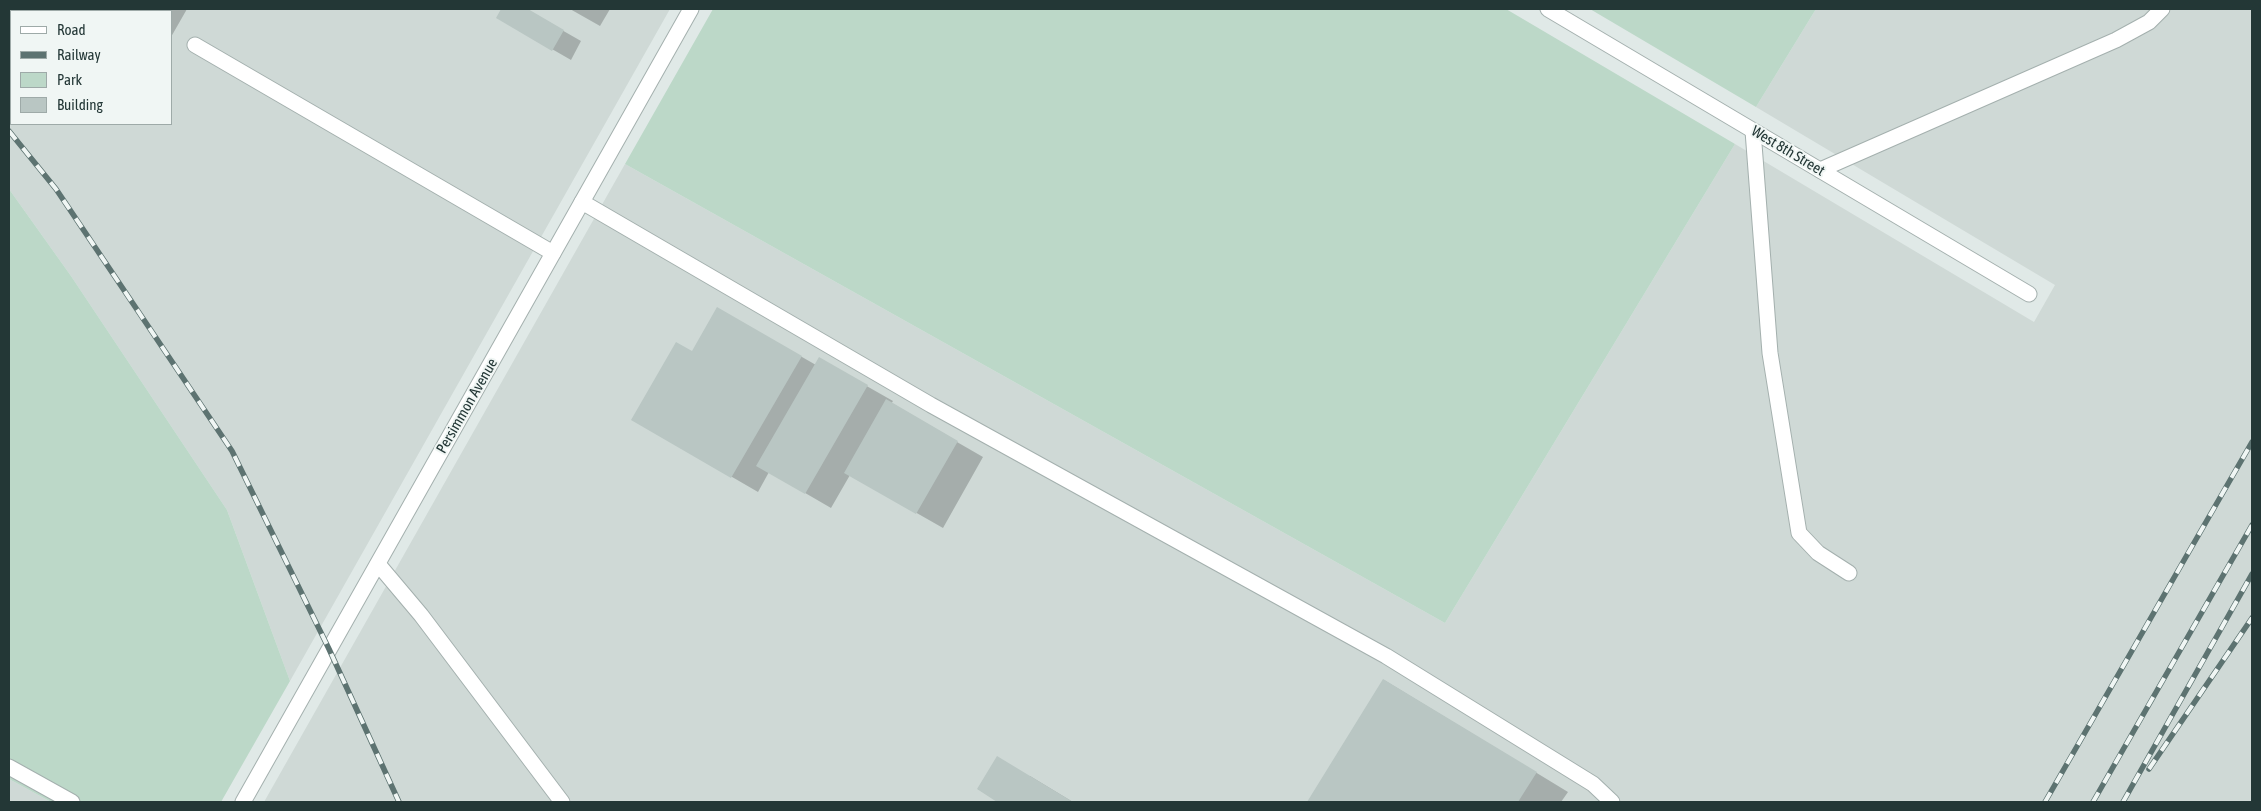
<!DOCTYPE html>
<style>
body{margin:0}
#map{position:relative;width:2261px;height:811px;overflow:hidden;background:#e0e9e7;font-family:"Asap Condensed",sans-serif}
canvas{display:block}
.frame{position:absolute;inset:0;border:10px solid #233736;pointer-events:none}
.legend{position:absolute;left:10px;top:10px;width:162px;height:115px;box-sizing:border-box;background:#f0f6f4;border:1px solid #9eaaa8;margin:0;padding:6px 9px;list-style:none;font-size:15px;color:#233736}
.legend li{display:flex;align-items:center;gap:10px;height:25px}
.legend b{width:25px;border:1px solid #9eaaa8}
</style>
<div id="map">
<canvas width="2261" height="811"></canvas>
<div class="frame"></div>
<ul class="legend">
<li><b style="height:6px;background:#fff"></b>Road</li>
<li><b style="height:6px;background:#5d7371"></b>Railway</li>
<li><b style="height:14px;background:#bcd8c8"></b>Park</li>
<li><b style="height:14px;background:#b9c6c3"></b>Building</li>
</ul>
</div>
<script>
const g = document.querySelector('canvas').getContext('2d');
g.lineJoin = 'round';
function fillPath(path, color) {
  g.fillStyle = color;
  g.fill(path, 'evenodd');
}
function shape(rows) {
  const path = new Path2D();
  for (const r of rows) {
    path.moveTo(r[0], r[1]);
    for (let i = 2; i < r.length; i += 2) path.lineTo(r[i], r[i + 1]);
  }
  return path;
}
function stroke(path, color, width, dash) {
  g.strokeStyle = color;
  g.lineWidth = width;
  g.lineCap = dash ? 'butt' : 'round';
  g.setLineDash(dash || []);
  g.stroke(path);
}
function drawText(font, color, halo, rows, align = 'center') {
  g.font = font + ' "Asap Condensed",sans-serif';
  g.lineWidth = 4;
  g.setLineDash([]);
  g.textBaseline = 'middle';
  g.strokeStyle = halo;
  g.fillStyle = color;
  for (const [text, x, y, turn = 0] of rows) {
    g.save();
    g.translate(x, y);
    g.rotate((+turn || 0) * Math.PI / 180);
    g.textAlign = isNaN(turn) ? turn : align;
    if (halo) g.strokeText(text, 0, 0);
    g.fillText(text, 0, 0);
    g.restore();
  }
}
const built = shape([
 [9,9,670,9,290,681,227,510,71,276,9,189],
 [11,11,171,11,171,124,11,124],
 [1816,9,2252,9,2252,802,264,802,625,164,1445,623,1735,144,2034,322,2055,285,1756,107],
 [9,779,51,802,9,802]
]);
const green = shape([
 [713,9,1506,9,1735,144,1445,623,625,164],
 [1590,9,1816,9,1756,107],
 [9,189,71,276,227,510,290,681,221,802,51,802,9,779]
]);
const shadow = shape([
 [53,9,187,9,171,37,171,11,57,11],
 [503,9,525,9,581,41,571,60,498,18],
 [570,9,610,9,600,26],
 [718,309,816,365,819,359,893,401,891,404,983,457,943,528,850,475,831,508,769,472,758,492,632,419,692,353],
 [1384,680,1568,792,1561,802,1309,802],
 [1030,776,1073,802,1000,802,978,789]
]);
const building = shape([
 [50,9,153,9,152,11,54,11],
 [501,9,528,9,564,30,552,51,496,18],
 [717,307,802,356,731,478,631,420,676,342,692,351],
 [819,357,868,385,805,494,756,466],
 [886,399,958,441,916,514,844,473],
 [1383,679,1537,772,1518,802,1307,802],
 [997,756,1073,802,997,802,977,789]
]);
const service = shape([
 [195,45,553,253],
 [1753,131,1770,353,1799,533,1818,553,1849,573],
 [1820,170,2116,40,2149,22,2162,9],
 [582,202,931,405,1386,656,1593,784,1612,802],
 [378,564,421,615,562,802],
 [9,767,72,802]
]);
const minor = shape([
 [1548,9,2029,294]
]);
const tertiary = shape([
 [243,802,691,9]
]);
const rail = shape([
 [9,131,56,189,232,451,329,649,399,802],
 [2149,769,2252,618],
 [2045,802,2252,442],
 [2093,802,2252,525],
 [2123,802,2252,574]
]);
const streetNames = [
 ["West 8th Street",1788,151,31],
 ["Persimmon Avenue",467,406,-60]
];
fillPath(built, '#cfd9d6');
fillPath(green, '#bcd8c8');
fillPath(shadow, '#0003');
fillPath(building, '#b9c6c3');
stroke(service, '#a4b0ae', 17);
stroke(minor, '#a4b0ae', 17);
stroke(tertiary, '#a4b0ae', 17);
stroke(service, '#fff', 15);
stroke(minor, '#fff', 15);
stroke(tertiary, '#fff', 15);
stroke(rail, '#5d7371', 5.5);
stroke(rail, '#f0f6f4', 4, [11]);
drawText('15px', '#233736', '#f0f6f4', streetNames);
</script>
